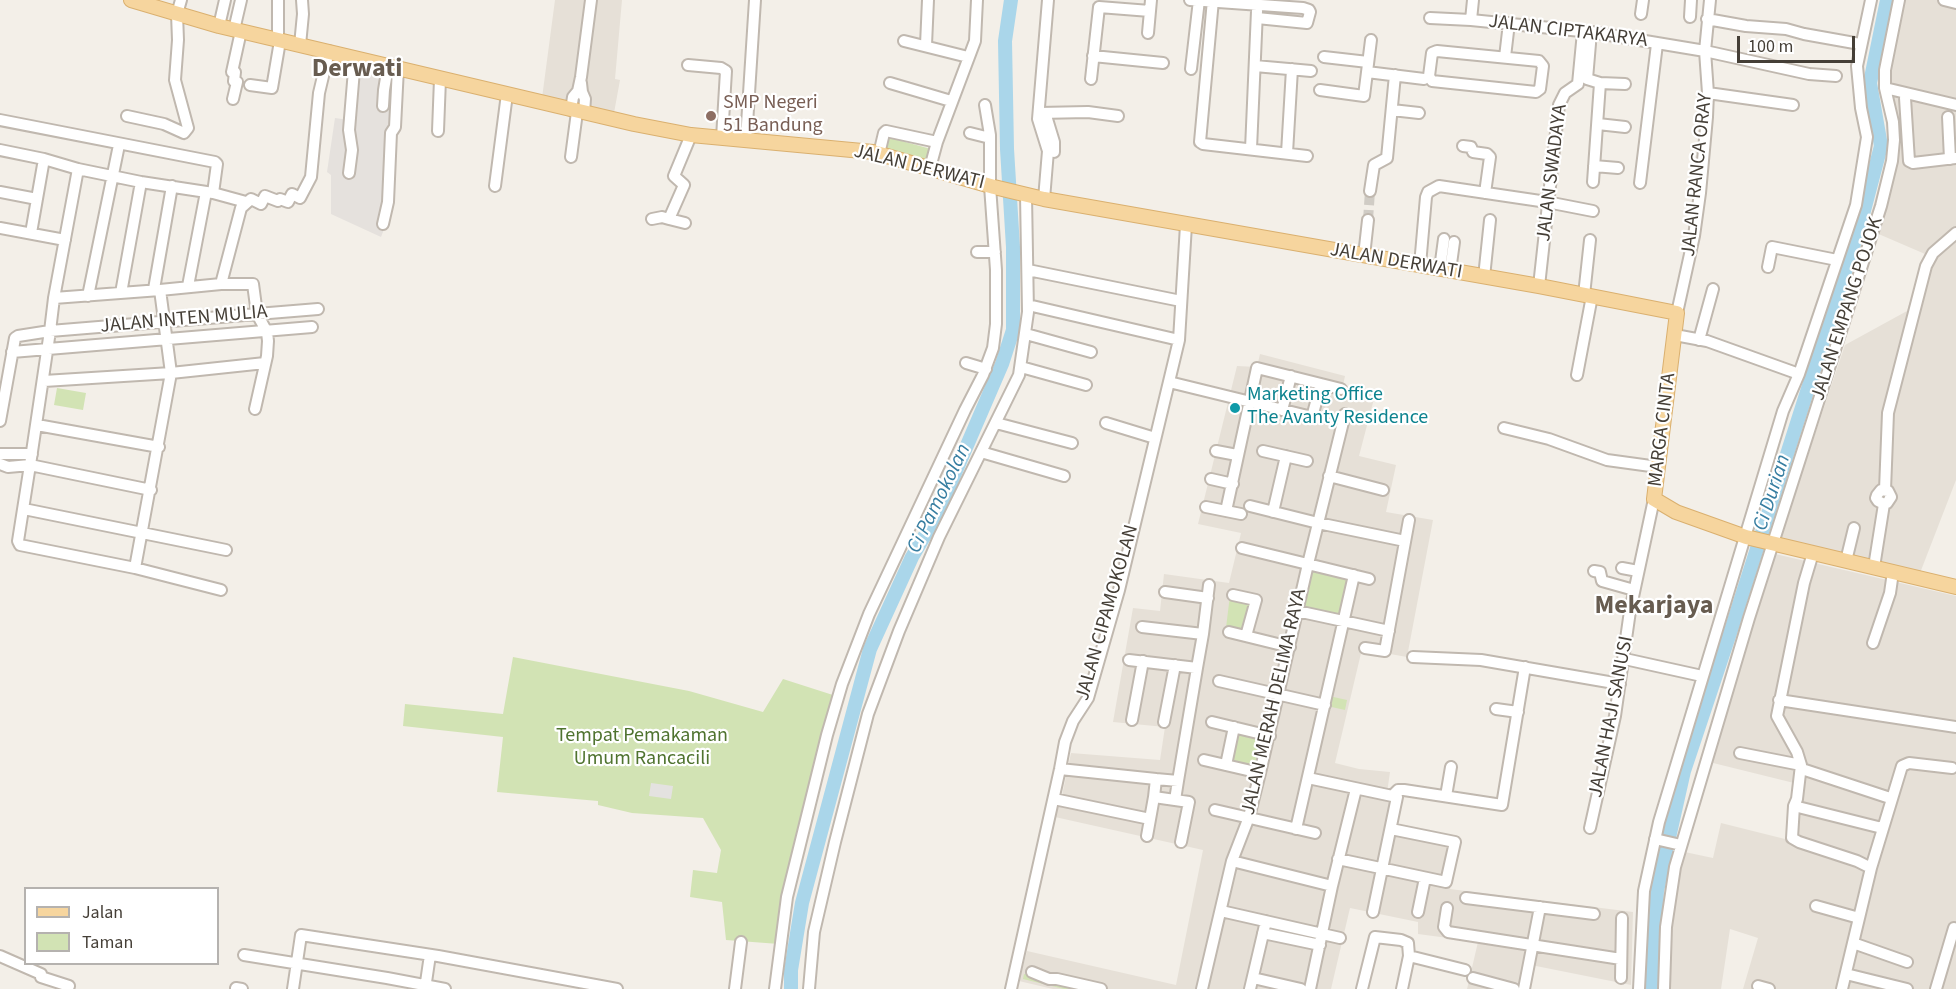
<!DOCTYPE html>
<style>
body{margin:0}
#map{position:relative;width:1956px;height:989px;overflow:hidden;background:#f3efe8;font-family:"Source Sans 3",sans-serif}
canvas{display:block}
.legend{position:absolute;left:24px;top:887px;width:195px;height:78px;box-sizing:border-box;background:#fff;border:2px solid #b5b2af;margin:0;padding:8px 10px;list-style:none;font-size:18px;color:#453f37}
.legend li{display:flex;align-items:center;gap:12px;height:30px}
.legend b{width:30px;border:2px solid #b5b2af}
.scale{position:absolute;left:1737px;top:36px;width:118px;height:27px;box-sizing:border-box;border:3px solid #453f37;border-top:0;padding-left:8px;font-size:18px;line-height:21px;white-space:nowrap;color:#453f37;-webkit-text-stroke:4px #fff;paint-order:stroke}
</style>
<div id="map">
<canvas width="1956" height="989"></canvas>
<ul class="legend">
<li><b style="height:8px;background:#f6d59e"></b>Jalan</li>
<li><b style="height:16px;background:#d2e3b4"></b>Taman</li>
</ul>
<div class="scale">100 m</div>
</div>
<script>
const g = document.querySelector('canvas').getContext('2d');
g.lineJoin = 'round';
function fillPath(path, color) {
  g.fillStyle = color;
  g.fill(path, 'evenodd');
}
function shape(rows) {
  const path = new Path2D();
  for (const r of rows) {
    path.moveTo(r[0], r[1]);
    for (let i = 2; i < r.length; i += 2) path.lineTo(r[i], r[i + 1]);
  }
  return path;
}
function stroke(path, color, width, dash) {
  g.strokeStyle = color;
  g.lineWidth = width;
  g.lineCap = dash ? 'butt' : 'round';
  g.setLineDash(dash || []);
  g.stroke(path);
}
function drawText(font, color, halo, rows, align = 'center') {
  g.font = font + ' "Source Sans 3",sans-serif';
  g.lineWidth = 4.5;
  g.setLineDash([]);
  g.textBaseline = 'middle';
  g.strokeStyle = halo;
  g.fillStyle = color;
  for (const [text, x, y, turn = 0] of rows) {
    g.save();
    g.translate(x, y);
    g.rotate((+turn || 0) * Math.PI / 180);
    g.textAlign = isNaN(turn) ? turn : align;
    if (halo) g.strokeText(text, 0, 0);
    g.fillText(text, 0, 0);
    g.restore();
  }
}
const residential = shape([
 [555,0,622,0,615,79,620,80,614,113,542,98],
 [1895,0,1956,0,1956,480,1920,573,1780,538,1845,345,1907,311,1925,254,1867,229,1887,165,1889,131,1878,73],
 [1260,354,1345,376,1343,385,1376,391,1359,456,1396,465,1386,512,1433,520,1407,657,1362,649,1335,763,1359,769,1390,772,1387,793,1393,795,1394,825,1461,840,1450,889,1633,912,1631,985,1531,965,1527,989,1467,989,1478,942,1418,934,1418,922,1350,908,1331,989,1053,989,1019,981,1027,951,1176,985,1203,850,1055,817,1061,800,1071,753,1160,760,1165,727,1113,722,1133,608,1160,611,1164,574,1229,583,1241,533,1198,524,1237,366,1257,367],
 [1771,553,1956,596,1956,989,1743,989,1758,938,1730,929,1721,989,1667,989,1680,851,1713,858,1721,823,1789,840,1794,783,1701,760]
]);
const industrial = shape([
 [354,69,397,79,388,219,381,237,331,214,331,175,327,172,335,118,349,120]
]);
const green = shape([
 [887,137,931,149,928,161,884,149],
 [57,388,86,393,83,410,54,405],
 [1310,567,1351,576,1342,619,1300,609],
 [1230,595,1252,601,1245,632,1226,628],
 [513,657,689,691,763,712,783,679,836,696,779,944,726,940,722,902,690,897,693,870,717,873,721,850,703,818,632,813,598,805,598,801,497,792,503,737,403,726,405,704,503,714],
 [1329,696,1347,700,1345,710,1327,706],
 [1237,732,1266,738,1258,770,1229,763],
 [1024,974,1085,989,1064,989,1023,979]
]);
const parking = shape([
 [651,783,673,786,671,799,649,796]
]);
const river = shape([
 [791,989,791,970,802,903,870,649,912,557,937,515,1002,364,1013,330,1013,247,1007,149,1005,41,1011,0],
 [1652,989,1657,891,1684,771,1732,627,1861,222,1881,146,1870,83,1887,0]
]);
const minorTunnel = shape([
 [1368,220,1370,191]
]);
const minor = shape([
 [1190,0,1303,8,1309,10,1310,12,1307,23,1257,18],
 [1213,0,1200,142,1203,144,1307,156],
 [1944,0,1956,3],
 [1641,14,1643,0],
 [1690,17,1691,0],
 [1430,18,1471,20,1591,32,1705,51,1809,74,1836,76],
 [1707,19,1746,26,1786,29,1804,34,1860,44],
 [1471,20,1473,0],
 [219,26,225,0],
 [234,30,241,0],
 [1591,32,1587,79,1600,83,1625,84],
 [1148,33,1151,0],
 [278,40,278,0],
 [904,41,968,57],
 [300,45,303,14,302,0],
 [926,45,928,0],
 [1437,51,1539,61,1543,66,1540,89,1536,92,1432,81,1429,76,1432,53,1437,51],
 [1093,56,1163,63],
 [1324,57,1368,62],
 [1505,57,1509,23],
 [688,65,721,68,726,71,722,138],
 [1255,66,1311,71],
 [1191,69,1199,0],
 [1367,72,1424,79],
 [1091,79,1099,7,1150,11],
 [581,83,582,92,585,99,584,113],
 [890,83,951,101],
 [250,85,272,88,280,41],
 [1885,88,1956,105],
 [1320,90,1364,96,1371,40],
 [1708,93,1793,105],
 [1905,98,1909,161,1913,163,1956,158],
 [233,99,237,82,234,81,235,72,232,72,241,31],
 [383,106,384,90,388,66],
 [571,110,573,97,578,91,581,77,591,0],
 [1392,110,1419,113],
 [1039,113,1047,119,1054,142,1054,152],
 [1039,113,1088,112,1118,116],
 [127,116,164,124,184,133,188,128,175,80,178,40,177,14,181,0],
 [1948,117,1950,159],
 [0,120,215,162,217,164,213,193],
 [1598,124,1625,127],
 [438,131,440,79],
 [970,133,990,138],
 [746,140,755,0],
 [1463,146,1471,147,1473,152,1487,154,1490,157,1485,193],
 [1251,149,1257,11],
 [0,150,44,159,78,169],
 [1287,153,1292,69],
 [879,154,884,133,886,131,937,142],
 [571,157,577,112],
 [1594,166,1618,168],
 [930,168,937,142,975,41,977,0],
 [349,173,352,150,349,130,355,58],
 [1593,182,1600,83],
 [1640,183,1657,44],
 [495,186,507,94],
 [1370,191,1374,165,1387,158,1395,75],
 [0,192,37,199],
 [1044,199,1048,151,1038,119,1048,0],
 [246,202,213,193,141,182,78,169,54,298,50,331,318,309],
 [652,219,662,217,669,219,684,185,674,176,691,135],
 [669,219,685,223],
 [383,224,388,202,391,133,395,127,398,68],
 [0,228,65,240],
 [31,233,44,159],
 [977,252,995,252],
 [1364,256,1368,220],
 [1420,265,1426,197,1428,192,1439,186,1547,202,1593,211],
 [1768,267,1772,247,1837,260],
 [1440,269,1444,239],
 [1028,270,1181,301],
 [1450,271,1454,242],
 [1484,277,1490,220],
 [221,284,241,208,251,199,261,204,265,196,278,201,280,199,288,202,292,194,300,198,311,177,319,93,329,51],
 [188,286,206,192],
 [1539,286,1559,105,1565,93,1578,84,1583,32],
 [154,289,172,186],
 [121,293,141,182],
 [1584,295,1590,240],
 [88,296,119,145],
 [54,298,160,290],
 [1028,305,1179,340],
 [1677,313,1694,236,1700,193,1707,117,1708,93,1705,51,1710,0],
 [1026,334,1091,352],
 [1675,335,1707,341,1799,374],
 [1699,340,1713,289],
 [12,352,312,327],
 [966,363,986,369],
 [1021,367,1086,385],
 [1577,375,1592,296],
 [44,381,171,373,265,363],
 [1169,382,1312,417,1321,384],
 [1282,410,1291,376],
 [0,421,15,338,18,336,50,331,30,465,151,490],
 [996,423,1072,443],
 [1106,423,1155,438],
 [37,425,159,447],
 [1504,428,1549,439,1607,460,1658,467],
 [1216,451,1237,455],
 [1263,451,1307,461],
 [981,452,1064,476],
 [0,454,32,454],
 [0,464,8,467,30,465,18,541,20,545,135,568,171,373,160,290,221,284,253,284,257,314,267,332,268,341,267,356,255,409],
 [1329,476,1383,490],
 [1211,479,1233,484],
 [1885,490,1888,413,1926,266,1933,253,1956,233],
 [1250,506,1318,523,1405,541],
 [1206,507,1241,514],
 [24,509,226,550],
 [1226,511,1257,368,1341,389],
 [1273,512,1286,456],
 [1242,548,1369,579],
 [1813,553,1804,583,1777,716,1797,752,1801,765,1797,799,1794,806,1792,838,1799,842,1857,861,1871,868,1842,989],
 [1846,561,1854,528],
 [1874,567,1884,504,1887,503,1891,497,1888,491,1881,490,1877,495,1876,498,1878,501,1884,504],
 [135,568,221,590],
 [1622,568,1638,571],
 [1594,571,1600,572,1602,581,1634,590],
 [1165,592,1208,598],
 [1233,595,1256,600,1246,636],
 [1297,611,1389,631],
 [1142,627,1203,634],
 [1229,632,1290,647],
 [1873,643,1890,593,1893,572],
 [1365,648,1385,651,1409,520],
 [1413,657,1481,660,1620,684],
 [1625,659,1702,676],
 [1129,660,1197,668],
 [1219,681,1325,705],
 [1779,700,1956,727],
 [1496,709,1518,712],
 [1132,720,1143,661],
 [1164,722,1175,665],
 [1212,722,1270,736],
 [1740,753,1801,765],
 [1204,760,1260,773],
 [1226,765,1234,727],
 [1060,769,1156,779],
 [1802,769,1890,798],
 [1308,778,1397,797,1373,912],
 [1178,781,1156,779,1154,797,1175,800,1178,781,1197,668,1203,634,1209,585],
 [1392,796,1398,790,1404,790,1502,805,1525,667],
 [1446,796,1451,767],
 [1054,799,1150,819],
 [1175,800,1189,802,1181,842],
 [1794,806,1882,828],
 [1215,810,1315,833],
 [1590,828,1615,716,1630,611,1654,499],
 [1296,829,1354,575],
 [1147,836,1154,797],
 [1655,839,1681,845],
 [1338,859,1446,882,1455,842,1391,829],
 [1232,861,1332,886],
 [1871,868,1902,766,1909,763,1952,768],
 [1466,898,1594,914],
 [1816,906,1859,918],
 [1447,908,1444,927,1448,932,1621,959],
 [1221,911,1340,938],
 [1418,912,1425,878],
 [1263,933,1320,945],
 [1853,943,1907,962],
 [244,955,387,978,445,989],
 [0,956,41,974,41,977,69,986],
 [1409,956,1465,970],
 [1032,972,1049,979,1057,979,1101,989],
 [1846,974,1907,989],
 [1253,978,1301,989],
 [1473,978,1514,989],
 [1621,978,1622,918],
 [1758,986,1769,989],
 [236,988,242,989],
 [293,989,301,935,438,956,617,989],
 [425,989,430,955],
 [735,989,741,942],
 [775,989,787,897,827,735,842,684,869,614,965,410,983,375,993,348,996,324,996,270,990,186,990,135,985,105],
 [809,989,814,932,835,842,868,714,899,631,939,537,1019,375,1028,312,1026,195],
 [1011,989,1060,769,1065,742,1073,721,1088,698,1119,590,1179,340,1186,225],
 [1202,989,1232,861,1249,817,1260,773,1308,564,1345,414],
 [1250,989,1266,921],
 [1310,989,1332,886,1356,789],
 [1362,989,1375,937,1401,940,1408,943,1409,956,1402,989],
 [1524,989,1540,907],
 [1639,989,1644,891,1659,822,1783,411,1799,374,1856,205,1867,137,1861,108,1857,66,1871,0],
 [1664,989,1666,927,1675,867,1749,618,1881,206,1892,161,1894,140,1893,122,1885,88,1885,70,1899,0],
 [1936,989,1954,928]
]);
const major = shape([
 [131,0,219,26,634,124,691,135,873,152,994,187,1044,199,1539,286,1677,313,1654,499,1676,512,1746,537,1956,587]
]);
const markers = [
 [711,116,6,"#8d6e63"],
 [1235,408,6,"#0f9aa8"]
];
const streetNames = [
 ["JALAN CIPTAKARYA",1568,32,7],
 ["JALAN DERWATI",919,168,14],
 ["JALAN SWADAYA",1553,173,-83],
 ["JALAN RANCA ORAY",1698,175,-84],
 ["JALAN DERWATI",1396,262,10],
 ["JALAN EMPANG POJOK",1848,309,-72],
 ["JALAN INTEN MULIA",184,320,-5],
 ["MARGA CINTA",1663,430,-83],
 ["JALAN CIPAMOKOLAN",1108,613,-74],
 ["JALAN MERAH DELIMA RAYA",1275,702,-77],
 ["JALAN HAJI SANUSI",1612,717,-79]
];
const educationNames = [
 ["SMP Negeri",723,104],
 ["51 Bandung",723,127]
];
const cultureNames = [
 ["Marketing Office",1247,396],
 ["The Avanty Residence",1247,419]
];
const parkNames = [
 ["Tempat Pemakaman",642,737],
 ["Umum Rancacili",642,760]
];
const waterNames = [
 ["Ci Durian",1773,493,-72],
 ["Ci Pamokolan",940,499,-64]
];
const districtNames = [
 ["Derwati",357,70],
 ["Mekarjaya",1654,607]
];
fillPath(residential, '#e6e0d7');
fillPath(industrial, '#e5e1dd');
fillPath(green, '#d2e3b4');
fillPath(parking, '#e4e2e0');
stroke(river, '#aad6ea', 14);
stroke(minorTunnel, '#d0ccc5', 10, [10, 5]);
stroke(minor, '#c0b8af', 14);
stroke(major, '#dab06f', 16);
stroke(minor, '#fff', 10);
stroke(major, '#f6d59e', 14);
for (const [x, y, r, color] of markers) {
  const dot = new Path2D();
  dot.arc(x, y, r, 0, 2 * Math.PI);
  g.fillStyle = color;
  g.fill(dot);
  stroke(dot, '#fff', 2);
}
drawText('20px', '#453f37', '#fff', streetNames);
drawText('20px', '#785e54', '#fff', educationNames, 'left');
drawText('20px', '#0d838f', '#fff', cultureNames, 'left');
drawText('20px', '#4f732f', '#fff', parkNames);
drawText('italic 21px', '#377ea1', '#fff', waterNames);
drawText('bold 26px', '#675c50', '#fff', districtNames);
</script>
